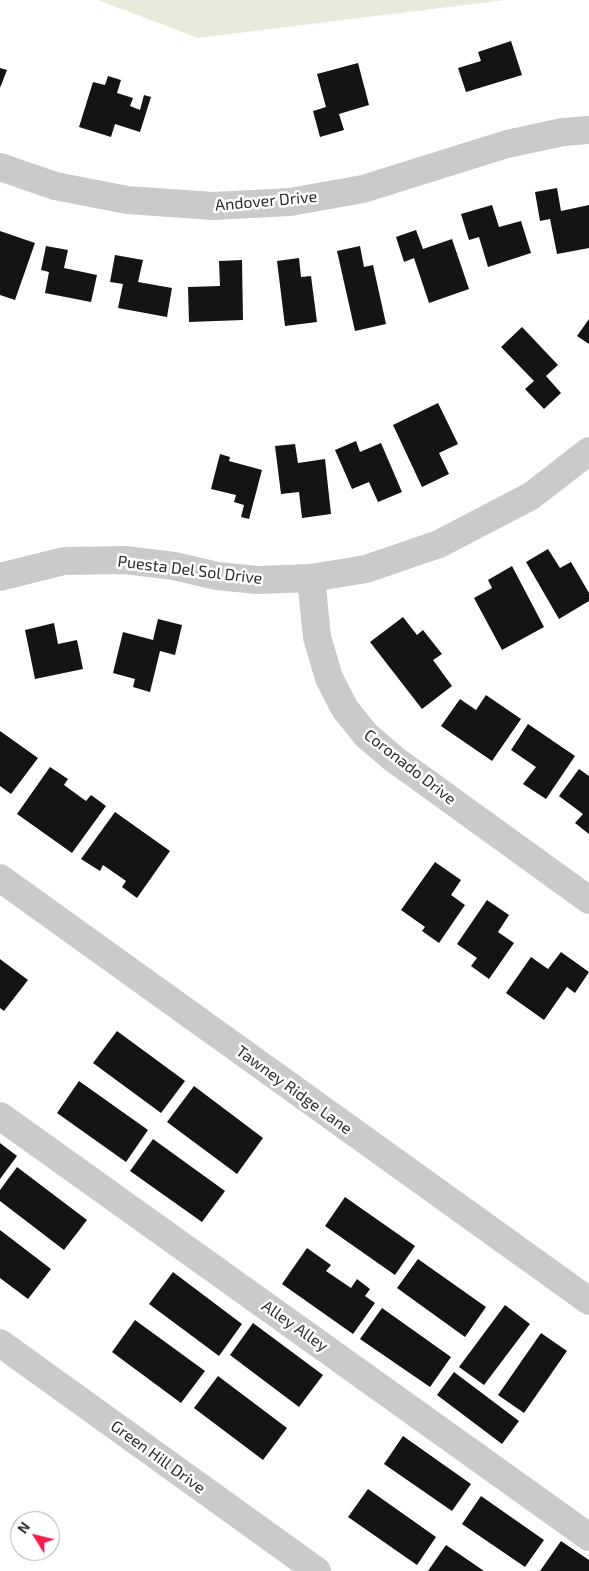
<!DOCTYPE html>
<style>
body{margin:0}
#map{position:relative;width:589px;height:1571px;overflow:hidden;background:#fff;font-family:"Exo 2",sans-serif}
canvas{display:block}
.north{position:absolute;left:10px;top:1511px;width:50px;height:50px;box-sizing:border-box;background:#fff;border:1px solid #ababab;border-radius:50%;rotate:306deg;font-size:14px;font-weight:700;line-height:20px;text-align:center;color:#2d2d2d}
.north::after{content:'';display:block;margin:auto;width:18px;height:22px;background:#f41e4a;clip-path:polygon(50% 0,100% 100%,50% 72%,0 100%)}
</style>
<div id="map">
<canvas width="589" height="1571"></canvas>
<div class="north">N</div>
</div>
<script>
const g = document.querySelector('canvas').getContext('2d');
g.lineJoin = 'round';
function fillPath(path, color) {
  g.fillStyle = color;
  g.fill(path, 'evenodd');
}
function shape(rows) {
  const path = new Path2D();
  for (const r of rows) {
    path.moveTo(r[0], r[1]);
    for (let i = 2; i < r.length; i += 2) path.lineTo(r[i], r[i + 1]);
  }
  return path;
}
function stroke(path, color, width, dash) {
  g.strokeStyle = color;
  g.lineWidth = width;
  g.lineCap = dash ? 'butt' : 'round';
  g.setLineDash(dash || []);
  g.stroke(path);
}
function drawText(font, color, halo, rows, align = 'center') {
  g.font = font + ' "Exo 2",sans-serif';
  g.lineWidth = 5;
  g.setLineDash([]);
  g.textBaseline = 'middle';
  g.strokeStyle = halo;
  g.fillStyle = color;
  for (const [text, x, y, turn = 0] of rows) {
    g.save();
    g.translate(x, y);
    g.rotate((+turn || 0) * Math.PI / 180);
    g.textAlign = isNaN(turn) ? turn : align;
    if (halo) g.strokeText(text, 0, 0);
    g.fillText(text, 0, 0);
    g.restore();
  }
}
const green = shape([
 [98,0,505,0,198,38]
]);
const building = shape([
 [511,41,522,75,466,92,458,68,481,61,478,52],
 [358,63,369,105,339,114,344,130,320,137,313,111,326,107,317,74],
 [0,68,7,70,0,88],
 [108,76,121,80,117,93,133,98,130,106,140,110,144,95,151,97,140,132,115,124,111,137,79,127,93,82,105,85],
 [557,188,561,211,589,205,589,248,557,254,550,219,540,221,535,192],
 [492,205,499,227,521,221,531,253,488,267,479,237,469,240,461,214],
 [416,230,423,249,452,239,469,289,429,303,414,258,404,262,396,237],
 [0,231,35,243,15,300,0,295],
 [46,246,68,250,64,268,97,275,91,302,45,293,49,272,41,270],
 [360,246,364,267,373,265,386,324,355,331,337,251],
 [115,255,143,260,138,282,172,288,167,317,118,308,123,284,110,282],
 [299,258,301,277,311,276,317,322,285,326,277,261],
 [242,260,243,320,189,322,188,287,220,286,219,261],
 [589,319,589,344,577,336],
 [522,327,558,365,546,376,561,393,544,409,525,389,534,381,501,347],
 [438,403,458,444,439,453,449,474,422,487,393,425],
 [356,441,360,452,381,443,402,492,378,502,369,482,352,489,335,450],
 [295,444,298,463,325,459,331,514,302,518,299,492,281,494,275,446],
 [220,454,230,457,229,461,262,470,249,519,241,517,244,505,234,502,236,495,211,489],
 [548,549,560,568,571,562,589,593,589,601,559,619,526,562],
 [512,566,544,627,502,650,474,598,492,588,488,580],
 [403,617,417,635,423,630,442,654,433,660,452,686,422,709,370,642],
 [158,619,182,625,175,655,160,651,150,692,133,687,135,679,113,673,123,632,153,640],
 [54,623,58,644,77,640,83,669,35,679,25,630],
 [486,695,521,719,492,761,441,726,460,699,476,710],
 [528,724,575,756,546,799,523,784,536,767,511,750],
 [0,731,38,758,11,794,0,786],
 [50,767,68,779,64,785,86,801,91,795,106,806,72,853,17,814],
 [579,769,589,776,589,834,575,823,583,814,559,796],
 [115,812,170,851,137,898,122,887,126,881,103,865,100,871,81,859],
 [435,862,461,880,451,895,465,905,439,943,422,931,425,927,401,910],
 [487,900,509,915,498,932,514,943,489,979,471,966,477,958,457,944],
 [561,952,589,972,575,993,567,987,544,1020,506,993,531,957,548,969],
 [0,959,28,980,4,1011,0,1008],
 [117,1031,185,1081,161,1113,93,1063],
 [79,1081,148,1130,126,1162,57,1113],
 [194,1086,263,1138,237,1174,167,1122],
 [153,1139,225,1191,202,1222,130,1171],
 [0,1143,17,1156,0,1179],
 [17,1167,87,1220,64,1250,0,1201,0,1190],
 [345,1197,415,1246,395,1275,325,1226],
 [0,1230,51,1269,28,1299,0,1278],
 [307,1248,331,1265,326,1271,351,1288,357,1279,370,1289,365,1296,375,1303,353,1334,282,1284],
 [418,1259,486,1307,465,1337,397,1288],
 [173,1272,242,1324,219,1356,149,1304],
 [505,1305,530,1324,484,1385,459,1367],
 [382,1308,451,1357,430,1387,360,1339],
 [135,1320,205,1371,181,1403,112,1352],
 [253,1323,323,1375,299,1407,230,1355],
 [541,1333,567,1351,524,1413,498,1395],
 [454,1372,519,1421,502,1444,437,1395],
 [218,1376,287,1428,263,1460,194,1408],
 [403,1436,471,1484,452,1511,384,1464],
 [368,1489,436,1537,417,1565,348,1517],
 [481,1496,544,1540,525,1567,462,1524],
 [561,1541,589,1560,589,1571,540,1571],
 [446,1545,484,1571,428,1571]
]);
const minor = shape([
 [0,167,55,186,127,200,213,206,290,202,363,189,507,144,563,132,589,130],
 [0,577,64,561,125,560,174,566,217,576,258,580,311,578,366,569,439,544,531,496,589,451],
 [311,578,317,637,329,678,345,709,366,735,394,759,589,900],
 [0,878,589,1301],
 [0,1116,589,1537],
 [0,1343,317,1571]
]);
const streetNames = [
 ["Andover Drive",266,201,-5],
 ["Puesta Del Sol Drive",190,570,7],
 ["Coronado Drive",410,767,38],
 ["Tawney Ridge Lane",294,1090,36],
 ["Alley Alley",295,1326,35],
 ["Green Hill Drive",158,1457,36]
];
fillPath(green, '#e6ecd9');
fillPath(building, '#141414');
stroke(minor, '#cacaca', 28);
drawText('16px', '#2d2d2d', '#fff', streetNames);
</script>
